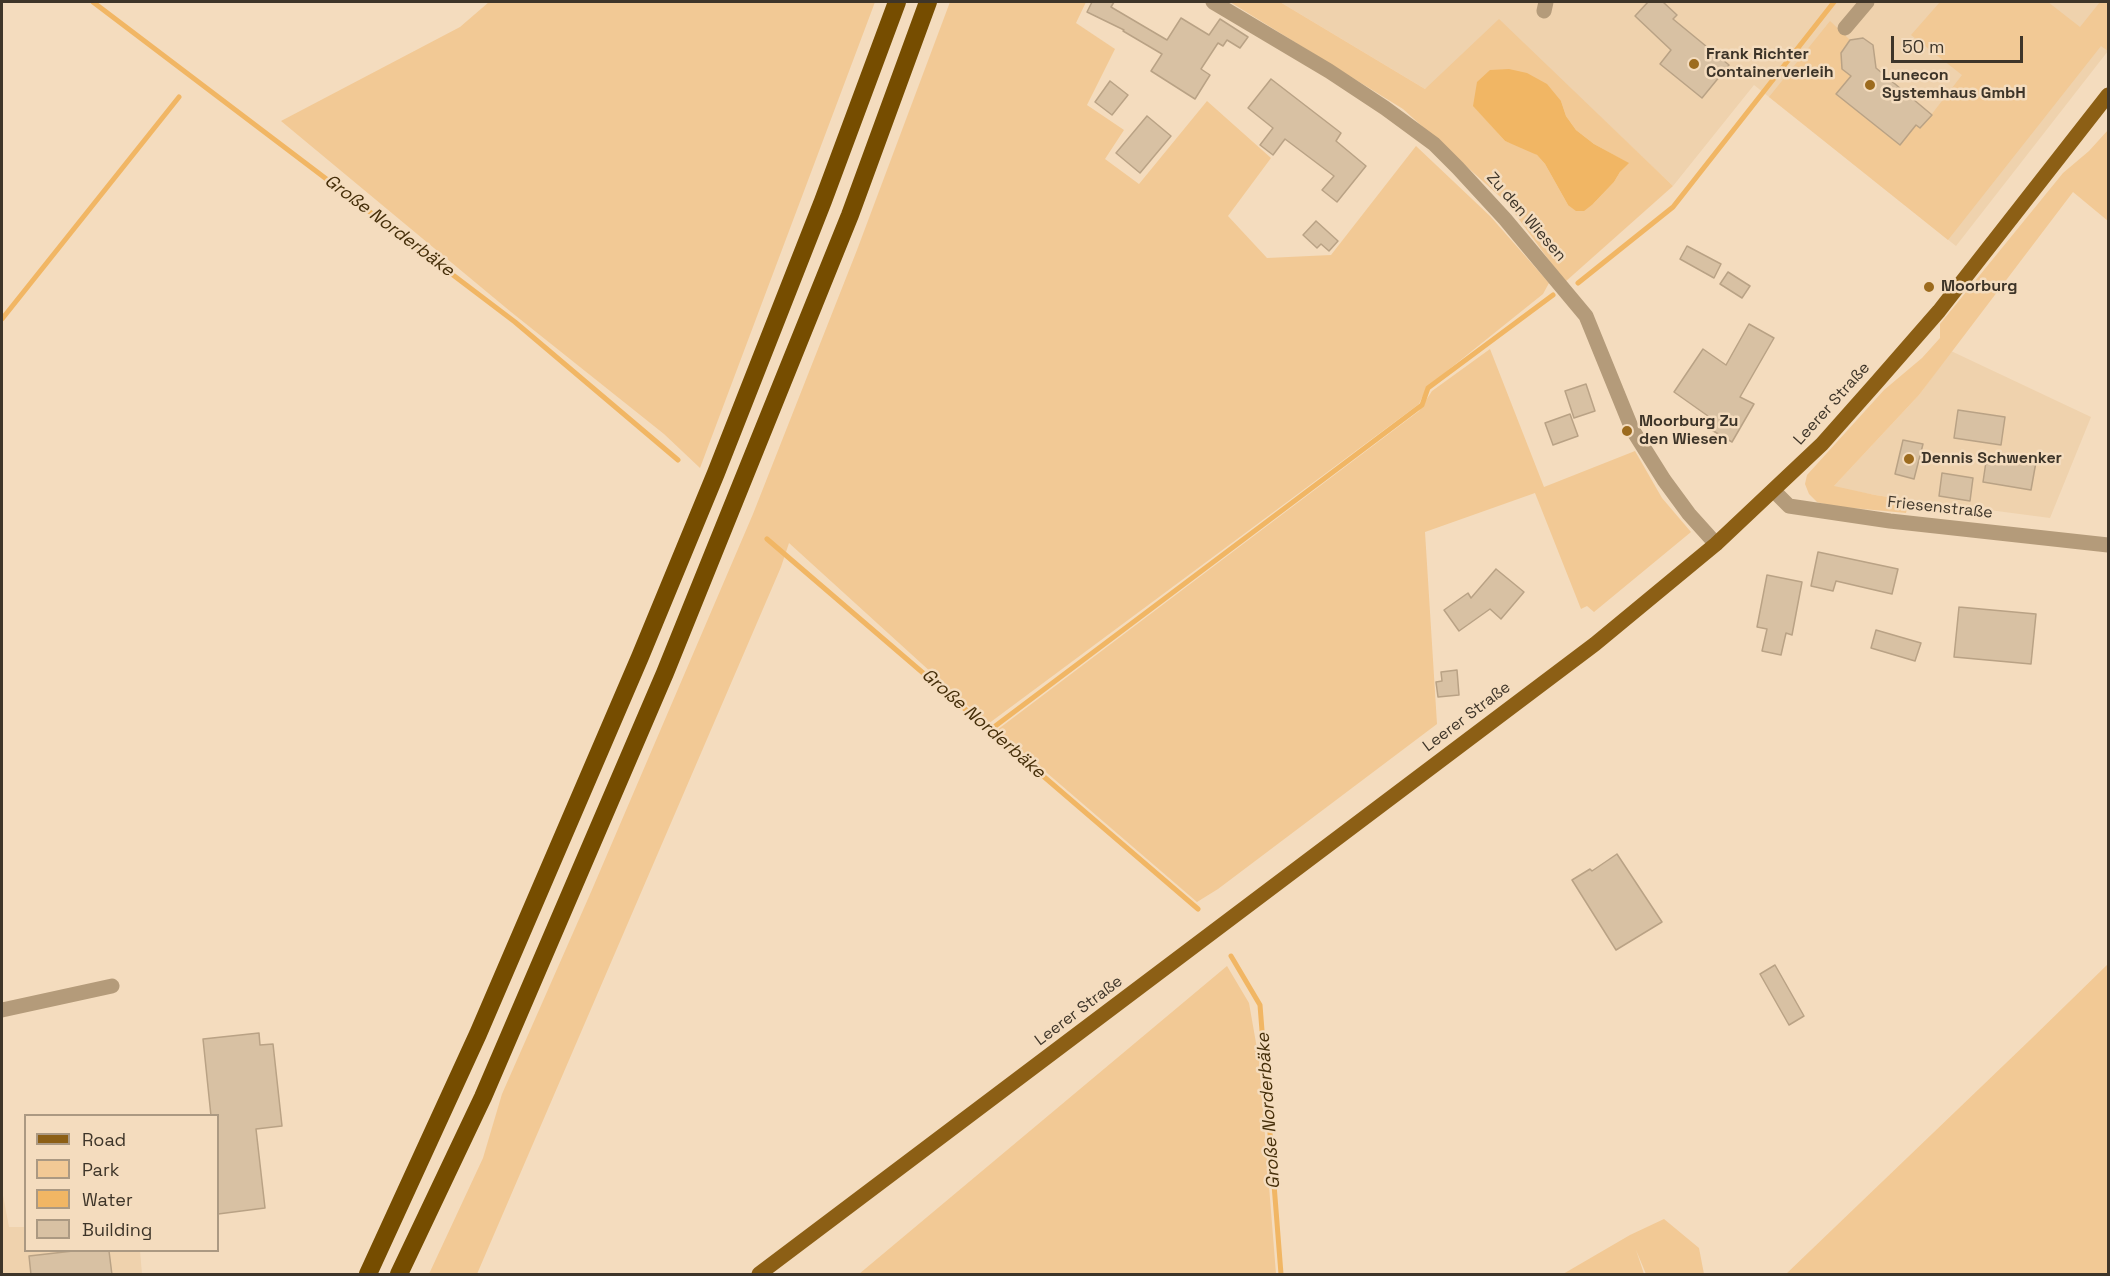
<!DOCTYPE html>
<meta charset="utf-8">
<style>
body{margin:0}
#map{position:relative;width:2110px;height:1276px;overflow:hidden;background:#f4dcbe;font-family:"Space Grotesk",sans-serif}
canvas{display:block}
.frame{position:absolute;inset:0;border:3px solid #3e3529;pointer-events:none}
.legend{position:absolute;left:24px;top:1114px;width:195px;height:138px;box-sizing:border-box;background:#f4dcbe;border:2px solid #ab9982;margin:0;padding:8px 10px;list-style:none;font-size:18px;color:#3e3529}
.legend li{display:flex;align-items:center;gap:12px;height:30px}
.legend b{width:30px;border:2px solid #ab9982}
.scale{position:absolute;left:1891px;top:36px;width:132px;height:27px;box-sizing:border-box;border:3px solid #3e3529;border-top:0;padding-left:8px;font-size:18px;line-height:21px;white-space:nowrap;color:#3e3529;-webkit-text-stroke:4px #f4dcbe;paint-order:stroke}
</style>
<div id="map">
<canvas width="2110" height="1276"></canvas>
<div class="frame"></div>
<ul class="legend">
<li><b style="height:8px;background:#8c5f15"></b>Road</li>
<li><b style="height:16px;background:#f2c995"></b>Park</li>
<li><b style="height:16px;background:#f1b664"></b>Water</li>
<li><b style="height:16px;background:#d8c1a3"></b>Building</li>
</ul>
<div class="scale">50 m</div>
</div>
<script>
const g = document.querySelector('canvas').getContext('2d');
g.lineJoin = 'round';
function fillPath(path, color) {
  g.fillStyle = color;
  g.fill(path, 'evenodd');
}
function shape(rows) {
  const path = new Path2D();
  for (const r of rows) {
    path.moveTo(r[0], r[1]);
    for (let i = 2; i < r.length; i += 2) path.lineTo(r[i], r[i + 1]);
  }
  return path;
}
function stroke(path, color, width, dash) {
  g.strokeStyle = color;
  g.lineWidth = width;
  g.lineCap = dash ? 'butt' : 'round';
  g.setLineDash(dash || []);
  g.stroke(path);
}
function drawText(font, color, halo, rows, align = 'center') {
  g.font = font + ' "Space Grotesk",sans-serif';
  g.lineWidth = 5;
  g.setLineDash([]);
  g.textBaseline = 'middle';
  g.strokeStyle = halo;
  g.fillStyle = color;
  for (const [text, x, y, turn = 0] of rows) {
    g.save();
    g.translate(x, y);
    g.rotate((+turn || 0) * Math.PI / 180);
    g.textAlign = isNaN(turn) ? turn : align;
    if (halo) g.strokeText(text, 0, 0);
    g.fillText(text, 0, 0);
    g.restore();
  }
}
const built = shape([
 [1280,2,2108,2,2108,51,1956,246,1754,85,1673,186,1545,65,1425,89],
 [1951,351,2091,417,2050,518,1875,495,1833,487,1919,395],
 [2,1190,9,1227,25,1227,26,1250,140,1251,142,1274,2,1274]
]);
const green = shape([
 [489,2,875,2,700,468,664,434,511,312,281,121,460,27],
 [950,2,1086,2,1076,23,1115,49,1087,105,1124,130,1105,159,1139,184,1207,101,1271,158,1228,216,1267,258,1331,255,1416,146,1490,216,1549,283,1543,294,1427,387,1419,404,988,724,789,543,781,567,477,1274,429,1274,483,1158,502,1094,591,892,753,514,857,250],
 [1230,2,1280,2,1425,89,1499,19,1673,186,1565,282,1507,203,1403,109],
 [1561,101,1566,116,1576,130,1594,144,1628,163,1620,172,1614,182,1593,204,1568,205,1545,164,1537,155,1525,148,1505,141,1474,106],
 [1940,2,2048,2,2080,27,2100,2,2108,2,2108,51,2101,46,1948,240,1769,97,1830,21,1850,40,1841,53,1842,69,1851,76,1837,94,1900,145,1916,125,1921,128,1962,75,1911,35],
 [2108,130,2108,221,2073,192,1919,395,1834,486,1875,495,1909,500,1906,513,1831,506,1817,502,1809,494,1805,484,1807,475,1884,390,1922,358,1940,338,1940,324,2063,173,2089,151],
 [1490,349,1544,487,1635,451,1662,498,1691,532,1594,612,1587,606,1581,609,1535,493,1425,532,1437,724,1218,889,1197,902,997,730,1419,411,1432,391],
 [2108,964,2108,1274,1786,1274,2030,1040],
 [1227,966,1249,1003,1259,1060,1276,1274,859,1274],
 [1664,1219,1699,1248,1704,1274,1646,1274,1636,1250,1644,1274,1563,1274,1630,1235]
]);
const water = shape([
 [1509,69,1527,73,1547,84,1561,101,1566,116,1576,130,1594,144,1629,163,1620,172,1614,182,1593,204,1584,211,1576,211,1568,205,1545,164,1537,155,1505,141,1473,106,1477,82,1490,70]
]);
const stream = shape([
 [93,2,515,322,678,460],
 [1578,283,1673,207,1834,2],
 [2,319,179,97],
 [767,539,1198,909],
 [990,730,1422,405,1428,388,1553,295],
 [1231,956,1260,1005,1281,1274]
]);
const building = shape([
 [1092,2,1114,2,1111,7,1167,40,1181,18,1209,35,1220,19,1248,37,1240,48,1227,40,1223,46,1218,43,1201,69,1210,75,1195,99,1151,71,1162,54,1123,31,1124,30,1087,12,1092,2],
 [1648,2,1663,2,1677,15,1673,19,1729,65,1702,98,1660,64,1671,50,1635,16,1648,2],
 [1863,38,1873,45,1876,68,1932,115,1920,128,1916,125,1900,145,1836,94,1851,76,1842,69,1841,53,1850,40,1863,38],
 [1271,79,1341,133,1336,141,1366,166,1337,202,1322,190,1334,176,1285,139,1273,155,1260,145,1273,128,1248,108,1271,79],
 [1110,81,1128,95,1112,115,1095,102,1110,81],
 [1147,116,1171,136,1140,173,1116,153,1147,116],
 [1316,221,1338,241,1329,251,1321,244,1317,248,1303,235,1316,221],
 [1687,246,1721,264,1714,278,1680,259,1687,246],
 [1728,272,1750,286,1742,298,1720,284,1728,272],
 [1749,324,1774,338,1740,397,1754,404,1732,442,1710,429,1715,421,1674,392,1703,349,1726,365,1749,324],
 [1586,384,1595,411,1574,418,1565,391,1586,384],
 [1958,410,2005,417,2001,445,1954,438,1958,410],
 [1570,414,1578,436,1553,445,1545,423,1570,414],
 [1903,440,1923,444,1914,479,1895,474,1903,440],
 [1987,455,2036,462,2031,490,1983,482,1987,455],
 [1942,473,1973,478,1970,501,1939,496,1942,473],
 [1818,552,1898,569,1892,594,1836,581,1833,591,1811,586,1818,552],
 [1496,569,1524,592,1501,619,1490,609,1459,631,1444,610,1468,593,1471,598,1496,569],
 [1767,575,1802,582,1792,635,1786,633,1781,655,1762,651,1767,629,1757,627,1767,575],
 [1959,607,2036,614,2031,664,1954,657,1959,607],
 [1876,630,1921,643,1915,661,1871,648,1876,630],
 [1457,670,1459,695,1438,697,1436,682,1442,681,1441,672,1457,670],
 [1617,854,1662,922,1616,950,1572,880,1590,869,1592,871,1617,854],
 [1775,965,1804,1016,1789,1025,1760,974,1775,965],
 [259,1033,260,1045,273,1044,282,1126,256,1129,265,1208,218,1214,218,1116,211,1116,203,1039,259,1033],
 [73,1251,109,1251,112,1275,31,1275,29,1256,73,1251]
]);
const minor = shape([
 [1213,2,1329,71,1385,108,1434,144,1458,168,1505,219,1586,316,1632,429,1664,480,1689,514,1716,544],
 [1544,11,1546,2],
 [1845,28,1867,2],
 [1774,491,1789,506,1890,521,2108,545],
 [2,1010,112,986]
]);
const major = shape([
 [759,1274,1595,644,1716,544,1822,444,1877,382,1939,311,2108,95]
]);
const highway = shape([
 [368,1274,478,1034,640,657,716,473,823,201,897,2],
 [399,1274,483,1097,665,673,850,215,928,2]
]);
const markers = [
 [1694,64,6,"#9c6b1e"],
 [1870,85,6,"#9c6b1e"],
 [1929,287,6,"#9c6b1e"],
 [1627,431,6,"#9c6b1e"],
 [1909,459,6,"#9c6b1e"]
];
const poiNames = [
 ["Frank Richter",1706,55],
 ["Containerverleih",1706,73],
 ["Lunecon",1882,76],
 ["Systemhaus GmbH",1882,94],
 ["Moorburg",1941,287],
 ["Moorburg Zu",1639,422],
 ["den Wiesen",1639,440],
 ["Dennis Schwenker",1921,459]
];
const streetNames = [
 ["Zu den Wiesen",1526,217,49],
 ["Leerer Straße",1832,404,-48],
 ["Friesenstraße",1940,508,6],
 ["Leerer Straße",1467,717,-37],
 ["Leerer Straße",1079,1011,-37]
];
const waterNames = [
 ["Große Norderbäke",389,226,37],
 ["Große Norderbäke",983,724,41],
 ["Große Norderbäke",1269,1111,-94]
];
fillPath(built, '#efd2ad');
fillPath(green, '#f2c995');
fillPath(water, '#f1b664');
stroke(stream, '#f1b664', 5);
fillPath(building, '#d8c1a3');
stroke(building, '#b9a285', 1.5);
stroke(minor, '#b49b7a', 15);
stroke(major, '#8c5f15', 15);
stroke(highway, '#764d00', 18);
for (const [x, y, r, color] of markers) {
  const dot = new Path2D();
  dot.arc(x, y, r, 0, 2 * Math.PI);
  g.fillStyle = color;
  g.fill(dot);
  stroke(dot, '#f4dcbe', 2);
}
drawText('bold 16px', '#3e3529', '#f4dcbe', poiNames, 'left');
drawText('16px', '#3e3529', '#f4dcbe', streetNames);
drawText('italic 18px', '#462f0a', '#f4dcbe', waterNames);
</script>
